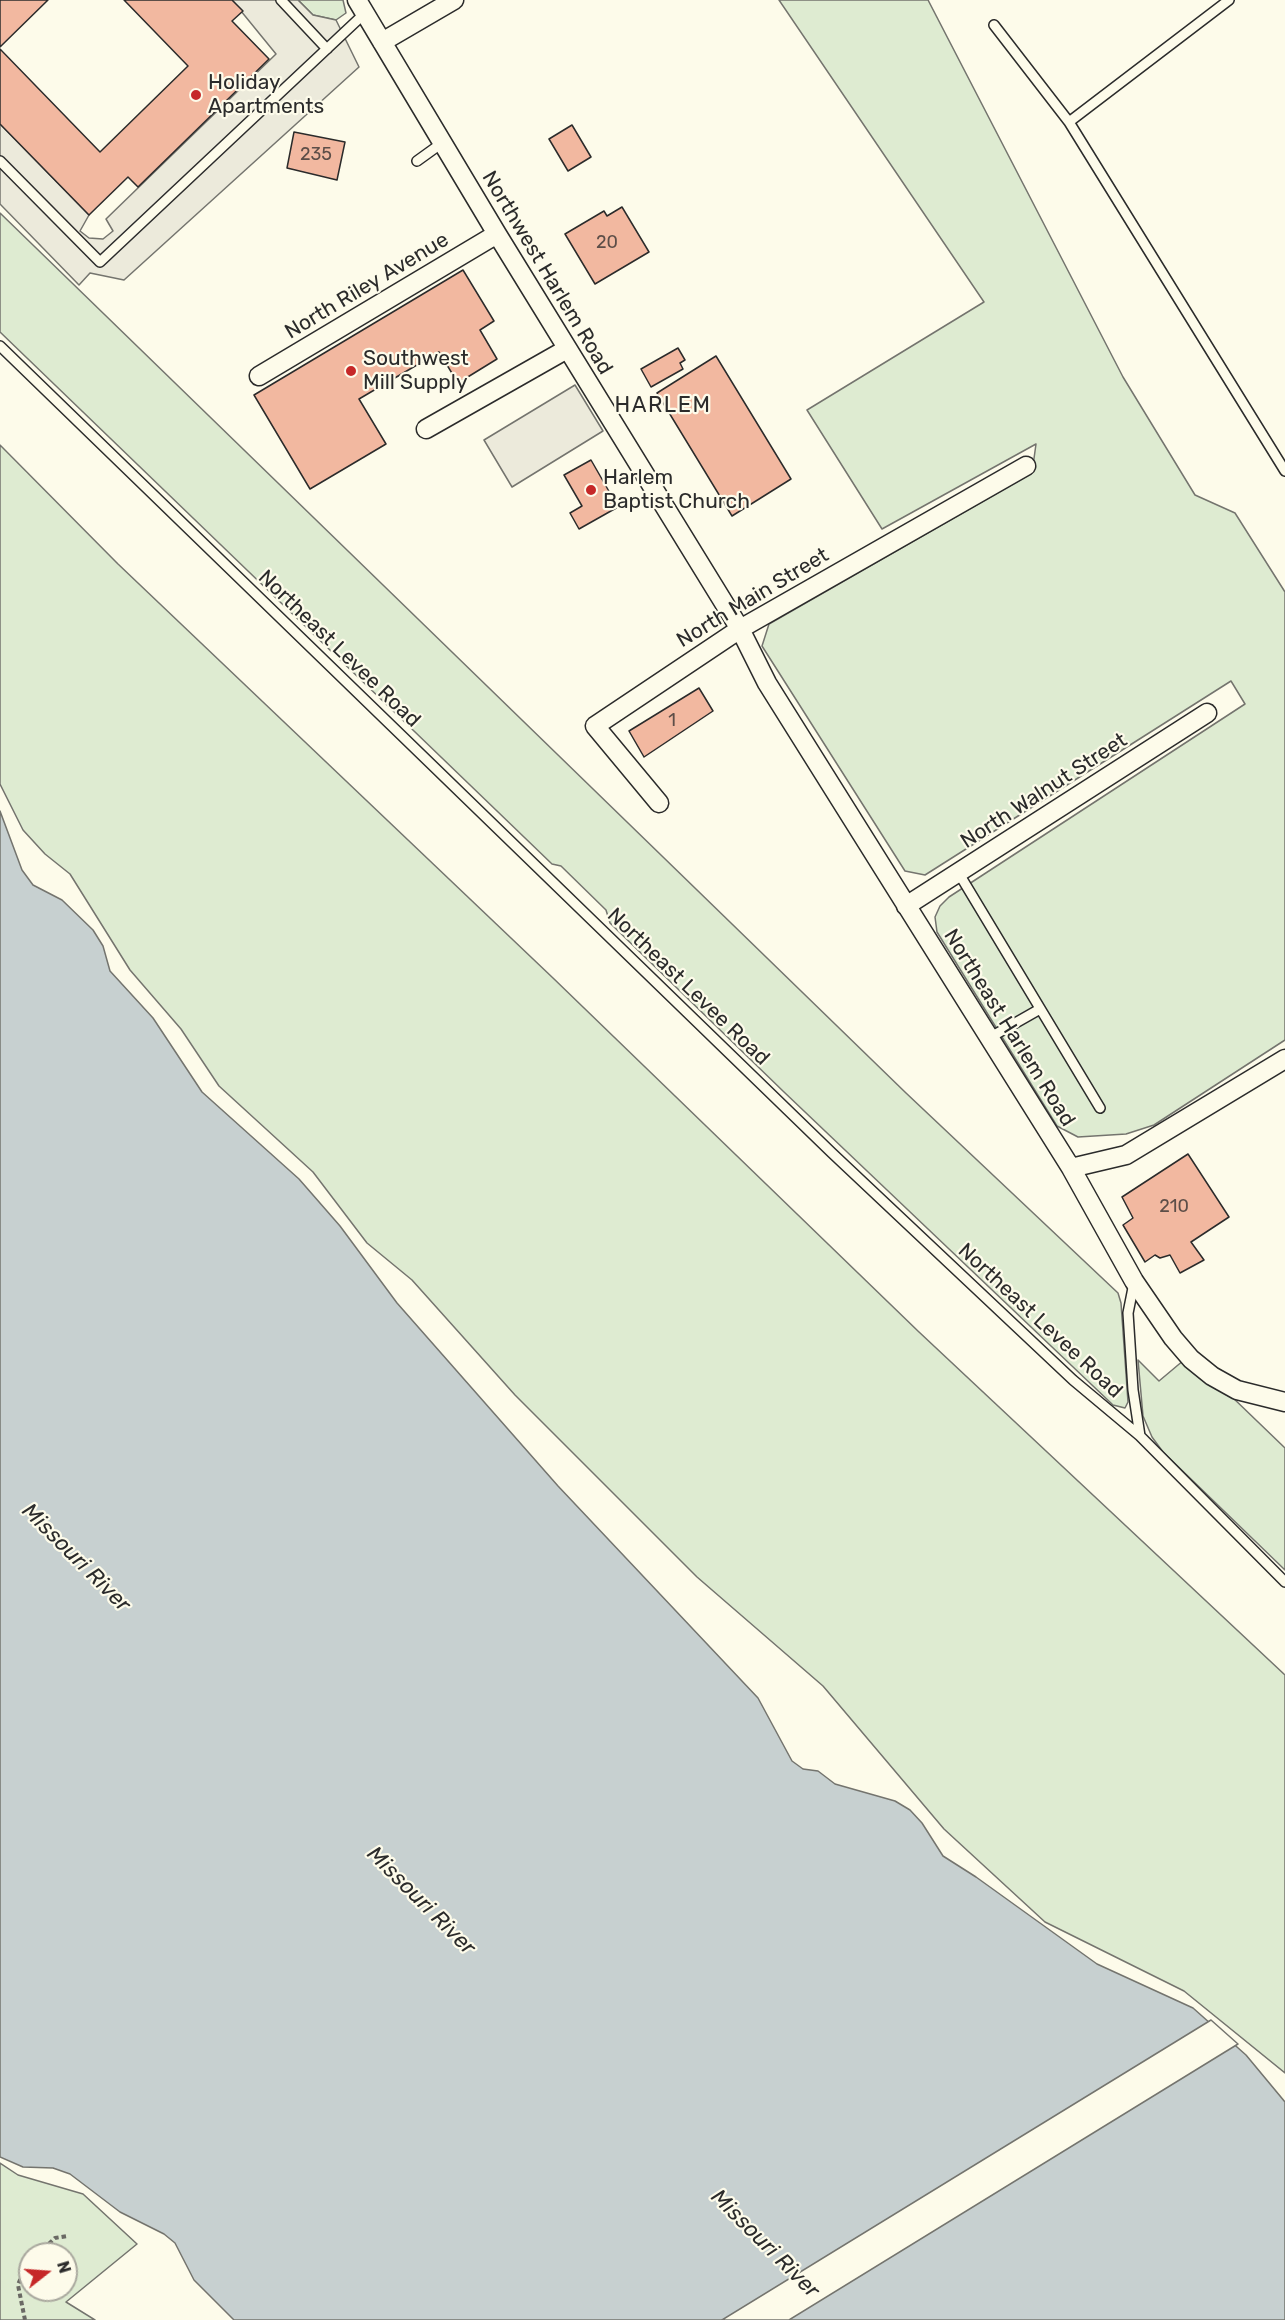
<!DOCTYPE html>
<style>
body{margin:0}
#map{position:relative;width:1285px;height:2320px;overflow:hidden;background:#fdfbea;font-family:Rubik,sans-serif}
canvas{display:block}
.north{position:absolute;left:18px;top:2242px;width:60px;height:60px;box-sizing:border-box;background:#fdfbea;border:2px solid #a9a89e;border-radius:50%;rotate:73deg;font-size:16px;font-weight:700;line-height:24px;text-align:center;color:#2b2b2b}
.north::after{content:'';display:block;margin:auto;width:21px;height:27px;background:#c62828;clip-path:polygon(50% 0,100% 100%,50% 72%,0 100%)}
</style>
<div id="map">
<canvas width="1285" height="2320"></canvas>
<div class="north">N</div>
</div>
<script>
const g = document.querySelector('canvas').getContext('2d');
g.lineJoin = 'round';
function fillPath(path, color) {
  g.fillStyle = color;
  g.fill(path, 'evenodd');
}
function shape(rows) {
  const path = new Path2D();
  for (const r of rows) {
    path.moveTo(r[0], r[1]);
    for (let i = 2; i < r.length; i += 2) path.lineTo(r[i], r[i + 1]);
  }
  return path;
}
function stroke(path, color, width, dash) {
  g.strokeStyle = color;
  g.lineWidth = width;
  g.lineCap = dash ? 'butt' : 'round';
  g.setLineDash(dash || []);
  g.stroke(path);
}
function drawText(font, color, halo, rows, align = 'center') {
  g.font = font + ' Rubik,sans-serif';
  g.lineWidth = 4.5;
  g.setLineDash([]);
  g.textBaseline = 'middle';
  g.strokeStyle = halo;
  g.fillStyle = color;
  for (const [text, x, y, turn = 0] of rows) {
    g.save();
    g.translate(x, y);
    g.rotate((+turn || 0) * Math.PI / 180);
    g.textAlign = isNaN(turn) ? turn : align;
    if (halo) g.strokeText(text, 0, 0);
    g.fillText(text, 0, 0);
    g.restore();
  }
}
const green = shape([
 [298,0,343,0,346,13,336,20,313,15,298,0],
 [779,0,928,0,1123,377,1195,495,1235,513,1285,592,1285,1040,1154,1125,1126,1134,1078,1137,1057,1126,937,932,935,917,940,906,949,897,1245,704,1231,681,925,875,905,871,762,646,769,624,1032,473,1036,444,882,529,807,410,984,302,779,0],
 [0,213,906,1093,1118,1293,1121,1303,1128,1402,1125,1408,1113,1405,784,1092,610,923,606,910,561,866,552,864,0,332,0,213],
 [0,445,118,564,553,978,919,1332,1285,1675,1285,2073,1184,1991,1045,1922,944,1829,823,1686,697,1577,515,1395,412,1280,367,1243,313,1172,219,1086,181,1029,130,970,70,874,45,854,23,830,0,784,0,445],
 [1138,1360,1159,1381,1184,1360,1230,1395,1285,1448,1285,1570,1163,1452,1152,1437,1143,1416,1138,1360],
 [0,2163,18,2175,83,2194,137,2244,66,2302,95,2320,0,2320,0,2163],
 [30,2254,66,2254,66,2290,30,2290,30,2254]
]);
const parking = shape([
 [232,0,298,0,313,15,336,20,359,67,124,280,90,273,79,285,0,204,0,124,89,215,80,231,89,238,103,239,113,231,106,219,276,54,232,0],
 [575,385,603,431,512,487,484,440,575,385]
]);
const water = shape([
 [0,811,22,870,33,885,62,900,93,930,103,946,110,971,153,1018,202,1092,299,1179,340,1226,397,1303,558,1486,758,1698,792,1761,803,1769,818,1771,835,1784,895,1801,910,1810,922,1823,943,1856,976,1877,1097,1964,1193,2008,1246,2055,1285,2102,1285,2320,234,2320,194,2280,175,2243,164,2234,120,2212,70,2174,53,2168,23,2167,0,2157,0,811]
]);
const pier = shape([
 [1211,2020,1238,2044,789,2320,722,2320,1211,2020]
]);
const building = shape([
 [0,0,48,0,0,47,0,0],
 [124,0,232,0,243,11,232,21,269,59,138,187,128,177,89,215,0,124,0,49,100,152,188,66,124,0],
 [572,125,591,157,568,171,549,139,572,125],
 [294,132,345,142,337,180,287,168,294,132],
 [622,207,649,252,595,284,565,234,604,211,607,216,622,207],
 [463,270,494,321,480,330,497,359,458,383,439,352,359,399,386,444,310,489,254,395,463,270],
 [678,348,685,360,680,363,683,369,651,387,641,369,678,348],
 [716,356,791,479,732,516,657,393,716,356],
 [591,460,618,507,579,529,570,513,582,506,564,475,591,460],
 [699,688,713,711,644,757,629,731,699,688],
 [1188,1154,1229,1217,1191,1242,1204,1260,1180,1273,1170,1255,1160,1258,1155,1255,1145,1262,1123,1225,1133,1218,1122,1197,1188,1154]
]);
const path = shape([
 [38,2254,55,2238,67,2236],
 [25,2320,18,2285,25,2267,30,2262]
]);
const service = shape([
 [281,0,327,49],
 [994,25,1069,122,1285,471],
 [1069,122,1229,0],
 [0,161,100,262,365,13],
 [417,161,442,143],
 [0,346,832,1153,1073,1380,1140,1436,1285,1582],
 [958,872,1100,1108],
 [989,1038,1040,1009],
 [1134,1283,1128,1313,1133,1390,1140,1436]
]);
const minor = shape([
 [357,0,497,234,740,629,767,683,1071,1168,1134,1281,1173,1338,1191,1359,1212,1376,1237,1390,1285,1402],
 [382,42,454,0],
 [259,376,497,234],
 [426,429,567,349],
 [659,803,595,726,740,629,1026,466],
 [906,906,1207,713],
 [1071,1168,1126,1155,1285,1059]
]);
const markers = [
 [196,95,6,"#c62828"],
 [351,371,6,"#c62828"],
 [591,490,6,"#c62828"]
];
const numberNames = [
 ["235",316,155],
 ["20",607,243],
 ["1",672,721],
 ["210",1174,1207]
];
const poiNames = [
 ["Holiday",208,83],
 ["Apartments",208,107],
 ["Southwest",363,359],
 ["Mill Supply",363,383],
 ["Harlem",603,478],
 ["Baptist Church",603,502]
];
const streetNames = [
 ["Northwest Harlem Road",547,273,59],
 ["North Riley Avenue",367,286,-31],
 ["North Main Street",753,598,-31],
 ["Northeast Levee Road",339,649,44],
 ["North Walnut Street",1044,791,-33],
 ["Northeast Levee Road",688,987,44],
 ["Northeast Harlem Road",1009,1028,58],
 ["Northeast Levee Road",1040,1321,43]
];
const neighbourhoodNames = [
 ["HARLEM",663,406]
];
const waterNames = [
 ["Missouri River",76,1558,45],
 ["Missouri River",421,1901,45],
 ["Missouri River",765,2244,45]
];
fillPath(green, '#deebd1');
stroke(green, '#74746e', 1.5);
fillPath(parking, '#eceadb');
stroke(parking, '#74746e', 1.5);
fillPath(water, '#c7d0d0');
stroke(water, '#74746e', 1.5);
fillPath(pier, '#fdfbea');
stroke(pier, '#74746e', 1.5);
fillPath(building, '#f2b8a0');
stroke(building, '#2b2b2b', 1.5);
stroke(service, '#2b2b2b', 12);
stroke(minor, '#2b2b2b', 21);
stroke(path, '#6a6964', 4, [4.5, 3]);
stroke(service, '#fdfbea', 9);
stroke(minor, '#fdfbea', 18);
for (const [x, y, r, color] of markers) {
  const dot = new Path2D();
  dot.arc(x, y, r, 0, 2 * Math.PI);
  g.fillStyle = color;
  g.fill(dot);
  stroke(dot, '#fdfbea', 2);
}
drawText('18px', '#5d4e48', null, numberNames);
drawText('21px', '#2b2b2b', '#fdfbea', poiNames, 'left');
drawText('21px', '#2b2b2b', '#fdfbea', streetNames);
g.letterSpacing = '1.5px';
drawText('22px', '#2b2b2b', '#fdfbea', neighbourhoodNames);
g.letterSpacing = '0px';
drawText('italic 22px', '#2b2b2b', '#fdfbea', waterNames);
</script>
